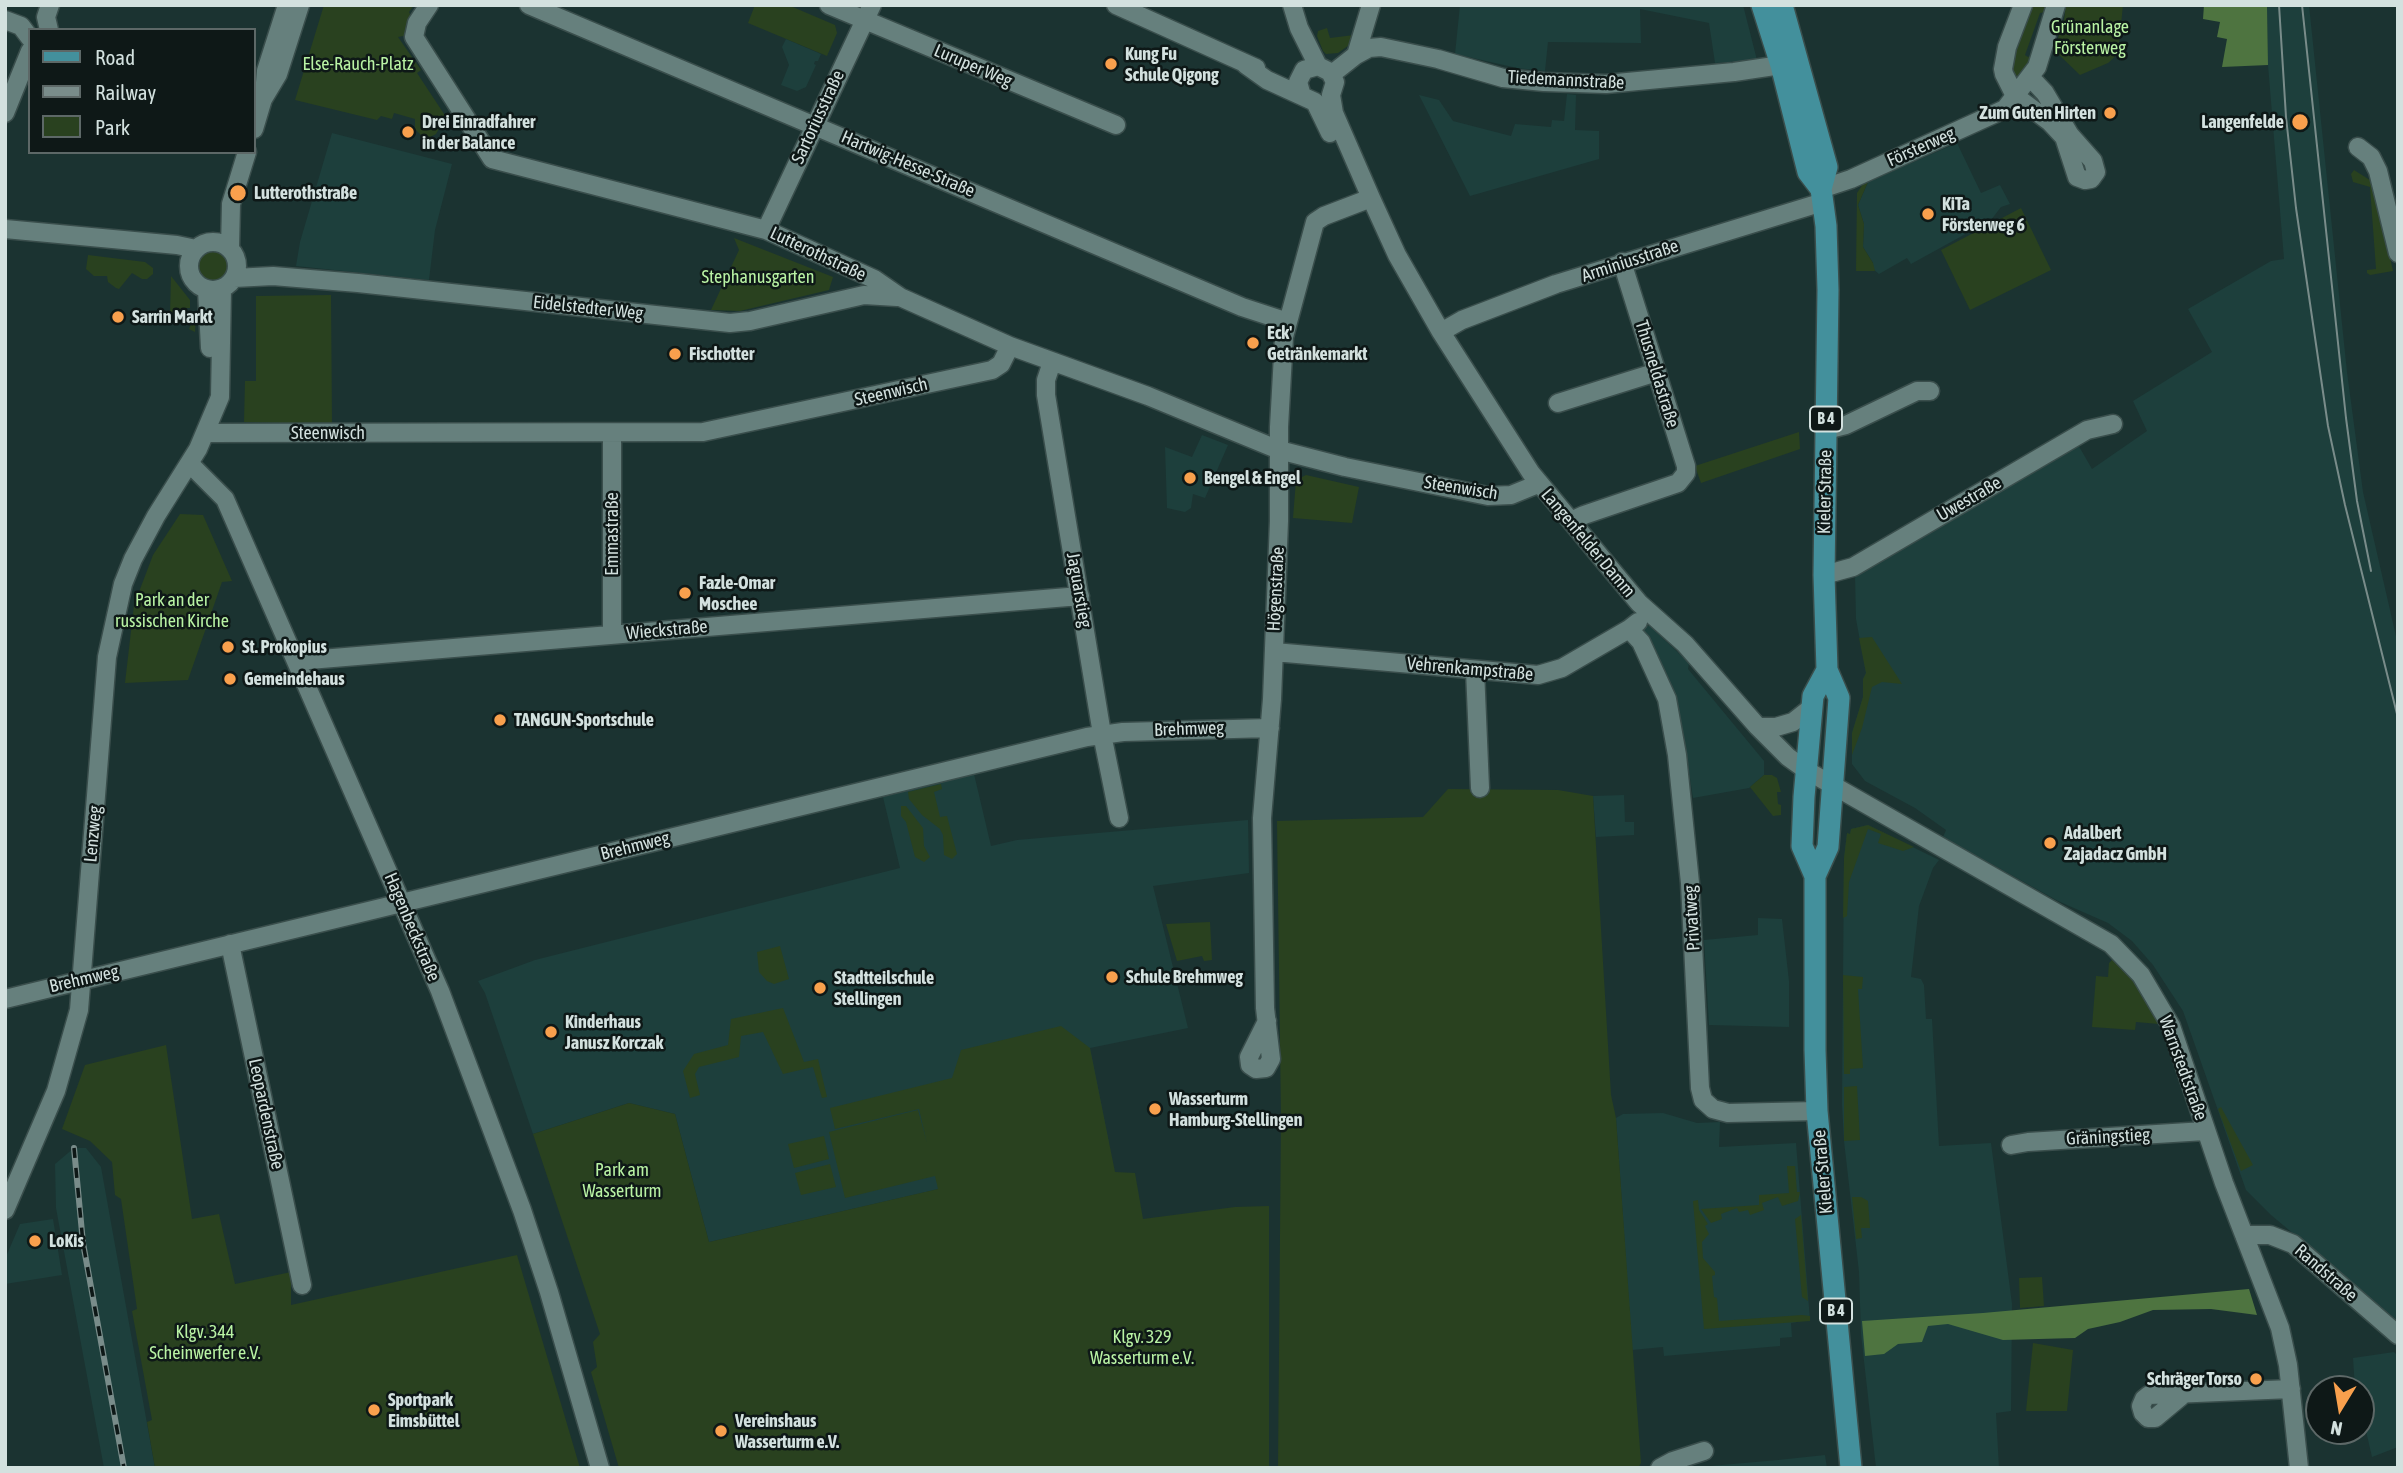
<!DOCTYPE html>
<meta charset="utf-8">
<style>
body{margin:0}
#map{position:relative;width:2403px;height:1473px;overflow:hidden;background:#1b3331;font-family:"Asap Condensed",sans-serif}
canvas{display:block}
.frame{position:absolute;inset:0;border:7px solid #d3e1df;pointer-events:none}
.legend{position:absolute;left:28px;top:28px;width:228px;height:126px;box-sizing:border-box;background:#0e1817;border:2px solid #5d6867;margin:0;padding:9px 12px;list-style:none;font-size:21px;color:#d3e1df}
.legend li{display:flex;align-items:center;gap:14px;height:35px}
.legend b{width:35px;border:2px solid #5d6867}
.north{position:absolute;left:2305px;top:1375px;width:70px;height:70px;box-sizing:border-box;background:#0e1817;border:2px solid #5d6867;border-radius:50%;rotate:191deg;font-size:19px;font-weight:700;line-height:28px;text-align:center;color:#d3e1df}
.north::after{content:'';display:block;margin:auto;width:24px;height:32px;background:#f9a04d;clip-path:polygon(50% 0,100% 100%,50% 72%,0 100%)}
</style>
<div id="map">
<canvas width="2403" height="1473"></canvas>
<div class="frame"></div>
<ul class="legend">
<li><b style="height:9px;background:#43909c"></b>Road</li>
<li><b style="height:9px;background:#798c8a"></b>Railway</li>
<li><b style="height:19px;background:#29411f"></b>Park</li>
</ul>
<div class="north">N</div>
</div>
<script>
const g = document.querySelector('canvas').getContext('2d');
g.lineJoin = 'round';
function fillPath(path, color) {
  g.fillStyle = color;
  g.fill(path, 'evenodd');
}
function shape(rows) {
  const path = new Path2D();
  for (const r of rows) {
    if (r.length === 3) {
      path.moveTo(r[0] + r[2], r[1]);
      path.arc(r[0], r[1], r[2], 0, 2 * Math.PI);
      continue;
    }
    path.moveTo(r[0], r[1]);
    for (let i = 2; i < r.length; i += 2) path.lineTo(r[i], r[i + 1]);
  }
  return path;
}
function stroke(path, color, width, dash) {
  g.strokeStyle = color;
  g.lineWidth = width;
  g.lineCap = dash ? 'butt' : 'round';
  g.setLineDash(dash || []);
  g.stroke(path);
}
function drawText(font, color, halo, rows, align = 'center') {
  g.font = font + ' "Asap Condensed",sans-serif';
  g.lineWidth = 5;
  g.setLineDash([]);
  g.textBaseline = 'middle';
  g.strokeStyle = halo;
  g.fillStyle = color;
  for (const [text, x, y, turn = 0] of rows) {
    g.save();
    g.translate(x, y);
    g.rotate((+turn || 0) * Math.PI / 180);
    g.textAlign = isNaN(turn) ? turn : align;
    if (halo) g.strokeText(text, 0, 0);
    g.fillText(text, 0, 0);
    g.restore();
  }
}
const built = shape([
 [1460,5,1743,5,1757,60,1715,63,1709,23,1640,9,1641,43,1548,42,1545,71,1517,68,1455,54],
 [2267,5,2309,5,2347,372,2363,492,2398,645,2398,1321,2271,1215,2246,1190,2183,1011,2153,965,2132,941,2108,923,2058,901,1943,837,1946,830,1915,808,1865,781,1852,764,1852,733,1863,697,1863,679,1866,673,1856,619,1855,575,2077,443,2092,469,2147,431,2133,401,2212,352,2188,309,2271,261,2284,259,2268,65],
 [786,39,821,54,818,61,815,61,814,64,816,65,806,87,797,91,781,85,789,65,782,47],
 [1567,94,1576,95,1575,130,1599,131,1599,159,1470,196,1419,95,1439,100,1453,121,1511,136,1515,124,1551,127,1552,120,1564,121],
 [332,133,452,164,435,230,429,280,296,266,300,242],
 [1957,143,1981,193,2000,185,2010,204,2001,207,1991,220,1911,264,1907,258,1879,274,1873,269,1873,263,1863,247,1864,224,1858,205,1868,182],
 [1202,435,1228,445,1205,498,1193,494,1191,508,1185,512,1167,508,1165,447,1192,457],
 [1645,626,1650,626,1689,663,1688,669,1764,761,1764,775,1749,788,1693,798,1683,732,1673,693,1641,628],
 [974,774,991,846,1017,840,1248,820,1249,873,1153,886,1188,1028,1090,1048,1109,1143,939,1189,709,1242,675,1114,629,1103,533,1134,485,993,478,981,535,960,900,868,883,797],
 [1624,795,1625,822,1634,822,1634,835,1596,837,1593,796],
 [1868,825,1939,860,1933,868,1919,906,1911,977,1921,979,1924,985,1926,1019,1932,1019,1939,1146,1991,1143,2012,1304,2011,1411,1996,1413,1999,1468,1876,1468,1861,1334,1859,1272,1844,1141,1842,1104,1844,858,1847,833,1850,834,1851,829],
 [1758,918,1782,919,1789,981,1789,1027,1709,1025,1704,940,1758,935],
 [1663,1113,1697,1123,1720,1122,1719,1147,1796,1143,1810,1320,1791,1323,1792,1337,1780,1338,1780,1346,1664,1356,1663,1347,1632,1350,1616,1118,1623,1114],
 [74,1148,86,1148,101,1167,155,1468,104,1468,56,1208,55,1164],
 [53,1219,62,1275,5,1284,5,1259,20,1224],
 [2394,1352,2398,1356,2398,1447,2372,1457,2366,1431,2348,1434,2348,1431,2361,1431,2361,1389,2355,1389,2353,1358],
 [1825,1455,1827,1468,1699,1467,1778,1460]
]);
const green = shape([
 [324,5,414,5,409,12,413,21,408,35,398,37,421,70,417,73,446,117,440,121,440,127,436,134,430,137,422,136,415,129,415,119,394,113,392,119,381,116,377,120,295,100],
 [755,5,788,5,835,25,837,33,827,56,748,23],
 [2030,5,2051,5,2050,11,2040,13,2025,55,2028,57,2036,54,2020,76,2017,76,2012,71,2012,57],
 [2066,5,2123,5,2118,54,2108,63,2080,75,2054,50,2064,20],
 [1327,28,1330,38,1354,35,1352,43,1338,53,1326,54,1323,51,1317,36,1318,31],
 [2354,170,2373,182,2393,271,2370,275,2367,273,2367,270,2376,269,2370,187,2353,182,2351,174],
 [1868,182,1858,205,1864,224,1863,247,1873,263,1875,271,1856,271,1857,193,1863,184],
 [2021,208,2051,270,1970,310,1941,250],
 [734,238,833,277,829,290,740,311,711,310,739,250],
 [213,267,15],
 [88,255,145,262,153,268,153,274,147,279,142,279,132,273,119,289,116,288,108,282,107,276,94,276,86,269],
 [171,276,190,300,190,308,186,308,185,315,196,316,195,332,189,329,192,322,179,315,170,315],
 [331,295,332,424,244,422,245,381,256,381,256,296],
 [1799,432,1800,449,1701,483,1695,466],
 [1306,475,1359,487,1352,523,1293,518,1296,480],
 [180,514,203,515,232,581,222,582,188,680,125,683,134,605,153,555],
 [1872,637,1902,684,1882,682,1872,687,1862,728,1852,755,1852,733,1863,697,1863,679,1866,673,1859,638],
 [1764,775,1772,775,1777,778,1781,792,1777,792,1778,804,1781,805,1781,815,1773,816,1750,787],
 [941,784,942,789,934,792,940,817,947,816,957,854,952,859,944,855,943,835,940,829,922,815,909,799,908,792],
 [1448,789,1558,790,1593,796,1611,1095,1616,1118,1641,1463,1638,1468,1278,1468,1281,1118,1277,821,1423,817],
 [901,806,906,806,923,828,924,846,930,857,924,862,915,857,906,822,901,816],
 [1868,825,1914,847,1903,851,1878,843,1881,834,1868,829,1849,882,1847,916,1843,918,1844,858,1847,833,1850,834,1851,829],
 [1210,922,1212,960,1204,961,1202,956,1177,961,1166,924],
 [780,946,789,979,774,984,767,981,759,972,757,952],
 [2114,958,2127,972,2147,1000,2159,1024,2136,1022,2135,1030,2092,1027,2096,976,2108,977,2109,963],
 [1843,975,1863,977,1862,989,1858,989,1863,1068,1850,1069,1850,1074,1844,1074],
 [783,1008,804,1062,818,1059,827,1097,822,1098,813,1067,783,1074,763,1032,741,1036,739,1057,699,1067,695,1074,700,1095,690,1098,683,1071,694,1054,728,1045,731,1019],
 [1061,1026,1090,1048,1115,1172,1135,1173,1143,1219,1235,1207,1269,1206,1269,1468,619,1468,591,1372,597,1367,593,1342,600,1334,533,1134,629,1103,675,1114,709,1242,938,1189,935,1176,845,1198,829,1132,918,1110,927,1143,919,1109,835,1129,830,1108,952,1078,961,1050],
 [166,1045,192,1219,219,1214,235,1284,291,1272,291,1305,517,1255,580,1468,155,1468,147,1422,152,1420,132,1311,137,1309,121,1199,115,1195,112,1162,90,1141,62,1129,85,1065],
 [1857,1086,1860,1140,1844,1141,1844,1087],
 [2221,1107,2253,1165,2241,1171,2218,1109],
 [824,1136,829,1159,794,1168,788,1144],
 [830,1164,836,1187,801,1195,795,1173],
 [1787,1166,1795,1166,1797,1192,1800,1192,1798,1201,1782,1206,1778,1197,1762,1203,1764,1210,1750,1215,1748,1210,1739,1212,1737,1208,1721,1214,1722,1219,1711,1223,1701,1209,1759,1205,1759,1195,1789,1193],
 [1852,1197,1861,1197,1868,1201,1870,1228,1861,1228,1862,1238,1856,1239],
 [1698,1200,1699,1210,1708,1224,1705,1226,1709,1234,1702,1242,1703,1258,1715,1272,1715,1275,1712,1276,1714,1297,1717,1298,1719,1321,1802,1315,1810,1316,1810,1321,1704,1329,1693,1201],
 [1801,1215,1808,1301,1802,1297,1795,1219],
 [2042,1277,2044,1306,2020,1308,2019,1278],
 [2033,1343,2073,1350,2067,1411,2026,1411]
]);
const forest = shape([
 [2204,5,2267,5,2268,65,2222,67,2227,39,2217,37,2220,22,2203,19],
 [2249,1289,2257,1315,2211,1309,2153,1310,2120,1322,2088,1329,2075,1338,2003,1340,1948,1324,1928,1326,1922,1342,1898,1344,1884,1354,1865,1356,1862,1321,1983,1313]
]);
const minor = shape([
 [429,5,417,23,414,37,492,159,766,230,874,279,900,297,1010,346,1148,396,1279,450,1345,467,1488,496,1511,495,1538,484],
 [529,5,1242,307,1288,322],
 [829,5,1116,125],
 [1116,5,1256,68],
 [1292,5,1299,28,1318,66],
 [2023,5,2007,47,2003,69,2004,74,2015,96,2050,122,2064,137,2077,177,2085,180,2091,179,2096,172,2093,161,2070,135,2045,93,2030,77],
 [5,20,21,26,30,38],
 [49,30,46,17,50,5],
 [1356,55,1369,48,1381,47,1438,59,1503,78,1544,82,1606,84,1734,72,1781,65],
 [1246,65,1267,80,1315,102,1330,133],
 [1332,74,1356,55,1371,5],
 [264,95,266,71,287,5],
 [1302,96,1298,82,1304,70,1318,66,1330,72,1335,82,1331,95,1334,113,1371,198,1397,255,1441,332,1531,473,1639,603,1685,644,1758,727,1788,757,1806,770,2111,944,2141,975,2171,1026,2224,1183,2280,1328,2288,1365,2299,1468],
 [5,113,30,51],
 [254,129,263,99,278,74,300,5],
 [2358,147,2371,157,2378,171,2398,253],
 [1821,189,1851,179,2005,109,2037,67,2056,5],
 [5,229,177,245,196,249],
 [766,230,872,5],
 [213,266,24],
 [230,249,231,204,247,152],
 [234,278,273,276,358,283,730,323,750,321,864,295,897,297],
 [207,290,210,348],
 [1441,332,1462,320,1556,284,1823,202],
 [1052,362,1046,380,1046,395,1102,734,1119,818],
 [1558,403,1657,372],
 [1826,430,1846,425,1917,391,1930,391],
 [206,433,703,432,992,370,1001,364,1010,346],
 [612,433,612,635],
 [190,464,225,499,440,991,522,1210,549,1292,600,1468],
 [1571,521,1584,515,1678,483,1686,473,1686,466,1622,262],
 [1824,575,1853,567,2087,430,2113,424],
 [1629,629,1641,642,1667,699,1677,755,1690,883,1700,1088,1703,1100,1713,1109,1728,1113,1817,1111],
 [1274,652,1538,675,1562,668,1629,629,1638,622],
 [297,661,1080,596],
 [1475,670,1480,788],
 [1758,727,1776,727,1793,722,1812,707],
 [230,944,302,1285],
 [5,999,1087,737,1123,732,1270,728],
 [1267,1021,1249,1057,1250,1065,1256,1069,1266,1068,1271,1059,1265,1008,1262,818,1272,699,1279,521,1279,427,1284,337,1315,222,1324,216,1371,198],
 [2011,1145,2028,1142,2205,1131],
 [5,1210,56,1091,79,1010,107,657,123,584,133,559,156,516,198,449,220,397,222,289],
 [2244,1235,2270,1235,2293,1244,2398,1335],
 [2185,1393,2155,1418,2148,1418,2143,1413,2141,1406,2144,1399,2149,1395,2291,1389],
 [1660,1468,1673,1461,1704,1451]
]);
const major = shape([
 [1762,5,1781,65,1808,172,1821,189],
 [1782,5,1827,167,1821,189,1826,226,1828,290,1824,575,1827,670,1839,698,1828,847,1815,876],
 [1827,670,1813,696,1804,797,1802,846,1815,876,1815,1050,1817,1111,1851,1468]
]);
const tram = shape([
 [2279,5,2286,117,2296,208,2328,426,2345,505,2398,718],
 [2302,5,2346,418,2357,501,2371,571]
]);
const rail = shape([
 [74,1148,83,1243,124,1468]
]);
const markers = [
 [1111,64,7,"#f9a04d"],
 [2110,113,7,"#f9a04d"],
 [2300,122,9,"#f9a04d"],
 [408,132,7,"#f9a04d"],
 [238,193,9,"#f9a04d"],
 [1928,214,7,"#f9a04d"],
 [118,317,7,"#f9a04d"],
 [1253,343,7,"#f9a04d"],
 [675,354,7,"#f9a04d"],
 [1190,478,7,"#f9a04d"],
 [685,593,7,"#f9a04d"],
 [228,647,7,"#f9a04d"],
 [230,679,7,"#f9a04d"],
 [500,720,7,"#f9a04d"],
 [2050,843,7,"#f9a04d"],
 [1112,977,7,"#f9a04d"],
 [820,988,7,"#f9a04d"],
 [551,1032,7,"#f9a04d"],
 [1155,1109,7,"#f9a04d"],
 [35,1241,7,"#f9a04d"],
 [2256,1379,7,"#f9a04d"],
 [374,1410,7,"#f9a04d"],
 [721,1431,7,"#f9a04d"]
];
const shields = [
 [1826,419,32],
 [1836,1311,32]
];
const shieldNames = [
 ["B 4",1826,419],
 ["B 4",1836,1311]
];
const parkNames = [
 ["Grünanlage",2090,27],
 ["Försterweg",2090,48],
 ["Else-Rauch-Platz",358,64],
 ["Stephanusgarten",758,277],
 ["Park an der",172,600],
 ["russischen Kirche",172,621],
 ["Park am",622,1170],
 ["Wasserturm",622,1191],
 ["Klgv. 344",205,1332],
 ["Scheinwerfer e.V.",205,1353],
 ["Klgv. 329",1142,1337],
 ["Wasserturm e.V.",1142,1358]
];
const poiNames = [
 ["Kung Fu",1125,54],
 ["Schule Qigong",1125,75],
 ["Zum Guten Hirten",2096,113,"right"],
 ["Drei Einradfahrer",422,122],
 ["in der Balance",422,143],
 ["Langenfelde",2284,122,"right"],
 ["Lutterothstraße",254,193],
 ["KiTa",1942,204],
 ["Försterweg 6",1942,225],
 ["Sarrin Markt",132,317],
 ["Eck'",1267,333],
 ["Getränkemarkt",1267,354],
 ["Fischotter",689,354],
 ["Bengel & Engel",1204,478],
 ["Fazle-Omar",699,583],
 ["Moschee",699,604],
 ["St. Prokopius",242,647],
 ["Gemeindehaus",244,679],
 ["TANGUN-Sportschule",514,720],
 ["Adalbert",2064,833],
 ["Zajadacz GmbH",2064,854],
 ["Schule Brehmweg",1126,977],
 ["Stadtteilschule",834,978],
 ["Stellingen",834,999],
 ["Kinderhaus",565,1022],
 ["Janusz Korczak",565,1043],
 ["Wasserturm",1169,1099],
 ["Hamburg-Stellingen",1169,1120],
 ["LoKis",49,1241],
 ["Schräger Torso",2242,1379,"right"],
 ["Sportpark",388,1400],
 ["Eimsbüttel",388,1421],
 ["Vereinshaus",735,1421],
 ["Wasserturm e.V.",735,1442]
];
const streetNames = [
 ["Luruper Weg",973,66,23],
 ["Tiedemannstraße",1566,80,3],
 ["Sartoriusstraße",818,117,-65],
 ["Försterweg",1921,147,-24],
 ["Hartwig-Hesse-Straße",908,164,23],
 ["Lutterothstraße",818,254,25],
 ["Arminiusstraße",1630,261,-18],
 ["Eidelstedter Weg",588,308,6],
 ["Thusneldastraße",1657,374,73],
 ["Steenwisch",891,392,-13],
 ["Steenwisch",328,433],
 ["Steenwisch",1461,488,9],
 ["Kieler Straße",1825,492,-89],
 ["Uwestraße",1969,499,-30],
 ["Emmastraße",612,534,-90],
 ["Langenfelder Damm",1588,543,50],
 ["Högenstraße",1276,589,-87],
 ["Jaguarstieg",1079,590,80],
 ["Wieckstraße",667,630,-5],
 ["Vehrenkampstraße",1470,669,5],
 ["Brehmweg",1189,729,-2],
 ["Lenzweg",93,834,-85],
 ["Brehmweg",635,846,-14],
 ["Privatweg",1692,918,-93],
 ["Hagenbeckstraße",412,927,67],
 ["Brehmweg",84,979,-13],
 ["Warnstedtstraße",2183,1068,70],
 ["Leopardenstraße",266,1114,78],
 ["Gräningstieg",2108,1137,-3],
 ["Kieler Straße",1823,1172,-95],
 ["Randstraße",2326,1273,41]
];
fillPath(built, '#1d3f3c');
fillPath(green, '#29411f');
fillPath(forest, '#4e7440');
stroke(minor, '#3a4e4c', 21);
stroke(major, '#3a4e4c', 24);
stroke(minor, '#66807d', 18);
stroke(major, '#43909c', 21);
stroke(tram, '#798c8a', 2);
stroke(rail, '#798c8a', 6);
stroke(rail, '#0e1817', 3.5, [10]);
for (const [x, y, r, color] of markers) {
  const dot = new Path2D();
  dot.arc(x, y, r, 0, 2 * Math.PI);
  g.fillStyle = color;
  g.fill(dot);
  stroke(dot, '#0e1817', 2.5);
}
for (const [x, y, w] of shields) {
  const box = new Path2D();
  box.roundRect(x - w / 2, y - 12.5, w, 25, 5);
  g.fillStyle = '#0e1817';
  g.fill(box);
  stroke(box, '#d3e1df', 2);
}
drawText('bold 16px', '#d3e1df', null, shieldNames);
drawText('18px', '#b9f3a4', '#0e1817', parkNames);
drawText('bold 18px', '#d3e1df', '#0e1817', poiNames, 'left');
drawText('18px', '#d3e1df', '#0e1817', streetNames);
</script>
